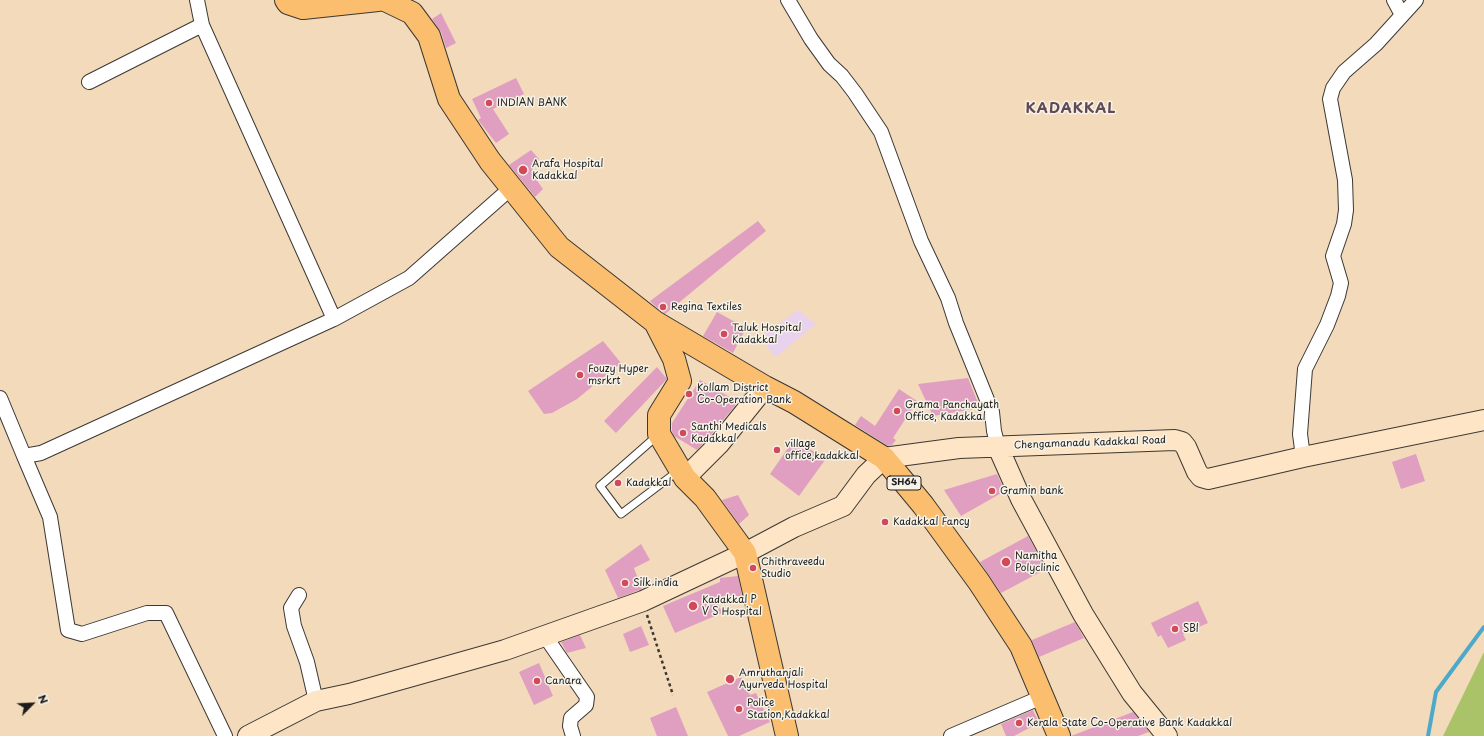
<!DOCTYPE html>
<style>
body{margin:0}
#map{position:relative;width:1484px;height:736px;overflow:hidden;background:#f2daba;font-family:"Playpen Sans",sans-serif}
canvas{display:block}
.north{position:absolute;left:12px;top:684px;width:40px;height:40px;-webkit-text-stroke:3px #f7f3e8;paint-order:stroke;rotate:66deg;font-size:11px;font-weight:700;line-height:16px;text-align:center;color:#1c1c1c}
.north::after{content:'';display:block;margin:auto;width:14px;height:18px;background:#1c1c1c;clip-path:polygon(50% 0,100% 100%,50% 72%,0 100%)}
</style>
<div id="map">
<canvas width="1484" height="736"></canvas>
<div class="north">N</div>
</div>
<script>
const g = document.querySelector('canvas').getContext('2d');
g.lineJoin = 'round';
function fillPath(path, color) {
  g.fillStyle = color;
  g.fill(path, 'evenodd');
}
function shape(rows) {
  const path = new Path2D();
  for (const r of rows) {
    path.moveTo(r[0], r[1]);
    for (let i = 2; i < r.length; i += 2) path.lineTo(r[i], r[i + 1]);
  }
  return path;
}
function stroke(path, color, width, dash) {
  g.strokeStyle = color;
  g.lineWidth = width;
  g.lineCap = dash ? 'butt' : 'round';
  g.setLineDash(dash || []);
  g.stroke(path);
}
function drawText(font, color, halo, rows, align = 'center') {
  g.font = font + ' "Playpen Sans",sans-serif';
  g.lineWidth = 3;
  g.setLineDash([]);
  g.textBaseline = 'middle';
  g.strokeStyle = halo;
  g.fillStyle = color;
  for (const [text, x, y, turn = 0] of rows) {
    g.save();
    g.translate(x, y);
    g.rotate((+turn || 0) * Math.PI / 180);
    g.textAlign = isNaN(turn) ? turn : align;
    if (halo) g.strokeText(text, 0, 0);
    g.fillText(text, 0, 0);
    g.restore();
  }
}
const built = shape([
 [798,310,816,324,776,357,759,338]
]);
const green = shape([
 [1484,652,1484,736,1443,736]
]);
const stream = shape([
 [1428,736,1436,692,1484,627]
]);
const building = shape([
 [441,13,456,43,446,48,441,32,432,19],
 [516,78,524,94,493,109,509,134,496,143,478,120,481,118,472,99],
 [531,150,539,159,531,172,543,189,535,197,509,165],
 [758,221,766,231,665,314,654,305,650,301],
 [717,312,746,328,733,353,703,336],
 [603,341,621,363,577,399,552,413,544,414,528,391],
 [657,367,667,379,616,433,604,421],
 [968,378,980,408,933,416,918,384],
 [700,380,738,402,710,436,697,450,674,436,672,431,672,423],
 [899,389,917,401,893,438,896,440,892,445,888,446,855,425,861,416,875,426],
 [795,438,825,460,799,496,770,474],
 [1416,454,1425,481,1401,489,1392,462],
 [997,474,1005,491,961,516,944,490],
 [738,495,749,515,739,524,722,500],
 [1028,536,1046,569,1001,593,980,562],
 [641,544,650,560,634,568,642,589,618,598,605,570],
 [738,576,742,596,716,598,722,613,675,633,663,606,720,582,720,578],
 [1198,601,1208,623,1183,634,1186,640,1168,648,1161,635,1158,637,1151,623],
 [1075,622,1084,638,1039,657,1032,640],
 [641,626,649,645,630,652,623,634],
 [580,635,586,648,567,653,561,642],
 [539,663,553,696,534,705,519,672],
 [741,677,750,695,756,693,770,722,739,736,728,736,707,692],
 [676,707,688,736,657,736,650,718],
 [1033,710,1039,723,1014,736,1006,736,1001,724],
 [1133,712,1149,732,1138,736,1071,736]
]);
const path = shape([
 [647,615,673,695]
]);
const lane = shape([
 [658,435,600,486,621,514,678,471]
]);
const street = shape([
 [197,0,202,25,334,319],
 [788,0,811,39,829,64,842,76,855,93,881,132,921,241,948,298,956,323,992,412,994,431,998,447],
 [1394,0,1402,15],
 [89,82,202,25],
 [0,398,24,456,41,453,334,319,409,278,511,188],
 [24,456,50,517,68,630,82,634,147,613,166,613,225,736],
 [1303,457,1300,434,1305,369,1327,325,1338,296,1341,283,1333,256,1344,224,1346,210,1345,180,1330,99,1333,88,1344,72,1376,44,1416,0],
 [299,595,291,608,294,626,307,662,316,701],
 [545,636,587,697,586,705,571,718,570,726,573,736],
 [951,736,1042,697]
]);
const secondary = shape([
 [998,447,1021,499,1083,614,1132,693,1167,736],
 [685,478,719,444,765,387],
 [248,736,316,701,349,694,505,650,643,601,745,553,794,527,843,506,866,475,884,458,959,448,1175,440,1182,442,1186,447,1197,472,1201,477,1208,479,1303,457,1484,420]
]);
const primary = shape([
 [286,0,288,3,303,8,378,0],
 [385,0,412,13,429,36,449,99,490,161,559,247,655,322,765,387,794,402,884,458,923,505,979,582,1021,646,1059,736],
 [655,322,674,359,680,381,659,415,659,434,685,478,705,498,745,553,787,736]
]);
const markers = [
 [489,103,4,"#d1495b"],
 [523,170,5,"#d1495b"],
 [663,307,4,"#d1495b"],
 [724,334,4,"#d1495b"],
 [580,375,4,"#d1495b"],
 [689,394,4,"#d1495b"],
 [897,411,4,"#d1495b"],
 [683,433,4,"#d1495b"],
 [777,450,4,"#d1495b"],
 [618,483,4,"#d1495b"],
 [992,491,4,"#d1495b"],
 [885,522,4,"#d1495b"],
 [1006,562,5,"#d1495b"],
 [753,568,4,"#d1495b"],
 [625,583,4,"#d1495b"],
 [693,606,5,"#d1495b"],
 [1175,629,4,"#d1495b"],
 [730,679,5,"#d1495b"],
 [537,681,4,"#d1495b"],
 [739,709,4,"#d1495b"],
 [1019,723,4,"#d1495b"]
];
const shields = [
 [904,483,34]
];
const shieldNames = [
 ["SH64",904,483]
];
const poiNames = [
 ["INDIAN BANK",497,103],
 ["Arafa Hospital",532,164],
 ["Kadakkal",532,176],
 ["Regina Textiles",671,307],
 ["Taluk Hospital",732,328],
 ["Kadakkal",732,340],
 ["Fouzy Hyper",588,369],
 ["msrkrt",588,381],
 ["Kollam District",697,388],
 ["Co-Operation Bank",697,400],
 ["Grama Panchayath",905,405],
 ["Office, Kadakkal",905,417],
 ["Santhi Medicals",691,427],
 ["Kadakkal",691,439],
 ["village",785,444],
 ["office,kadakkal",785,456],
 ["Kadakkal",626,483],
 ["Gramin bank",1000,491],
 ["Kadakkal Fancy",893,522],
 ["Namitha",1015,556],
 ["Polyclinic",1015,568],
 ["Chithraveedu",761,562],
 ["Studio",761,574],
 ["Silk india",633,583],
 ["Kadakkal P",702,600],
 ["V S Hospital",702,612],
 ["SBI",1183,629],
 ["Amruthanjali",739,673],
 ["Ayurveda Hospital",739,685],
 ["Canara",545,681],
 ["Police",747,703],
 ["Station,Kadakkal",747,715],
 ["Kerala State Co-Operative Bank Kadakkal",1027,723]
];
const streetNames = [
 ["Chengamanadu Kadakkal Road",1090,443,-2]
];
const districtNames = [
 ["KADAKKAL",1071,109]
];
fillPath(built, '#e9d2ed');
fillPath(green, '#abc368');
stroke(stream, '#4ca9ca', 4);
fillPath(building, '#e09fc1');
stroke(lane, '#3c3834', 9);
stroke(street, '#3c3834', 16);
stroke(secondary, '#3c3834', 22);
stroke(primary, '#3c3834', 24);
stroke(path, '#3c3834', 2.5, [3, 3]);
stroke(lane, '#fff', 7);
stroke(street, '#fff', 14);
stroke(secondary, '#fde5c5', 20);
stroke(primary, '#fbbe6e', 22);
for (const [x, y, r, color] of markers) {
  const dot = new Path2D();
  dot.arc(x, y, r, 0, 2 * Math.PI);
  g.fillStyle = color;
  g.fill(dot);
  stroke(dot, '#f7f3e8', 1.5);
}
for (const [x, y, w] of shields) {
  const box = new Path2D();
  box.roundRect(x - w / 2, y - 7, w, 14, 3);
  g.fillStyle = '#f7f3e8';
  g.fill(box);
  stroke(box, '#1c1c1c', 1);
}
drawText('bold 9px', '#1c1c1c', null, shieldNames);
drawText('10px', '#1c1c1c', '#f7f3e8', poiNames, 'left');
drawText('10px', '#1c1c1c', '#f7f3e8', streetNames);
g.letterSpacing = '1px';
drawText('bold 14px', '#614a56', '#f7f3e8', districtNames);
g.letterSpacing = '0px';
</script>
